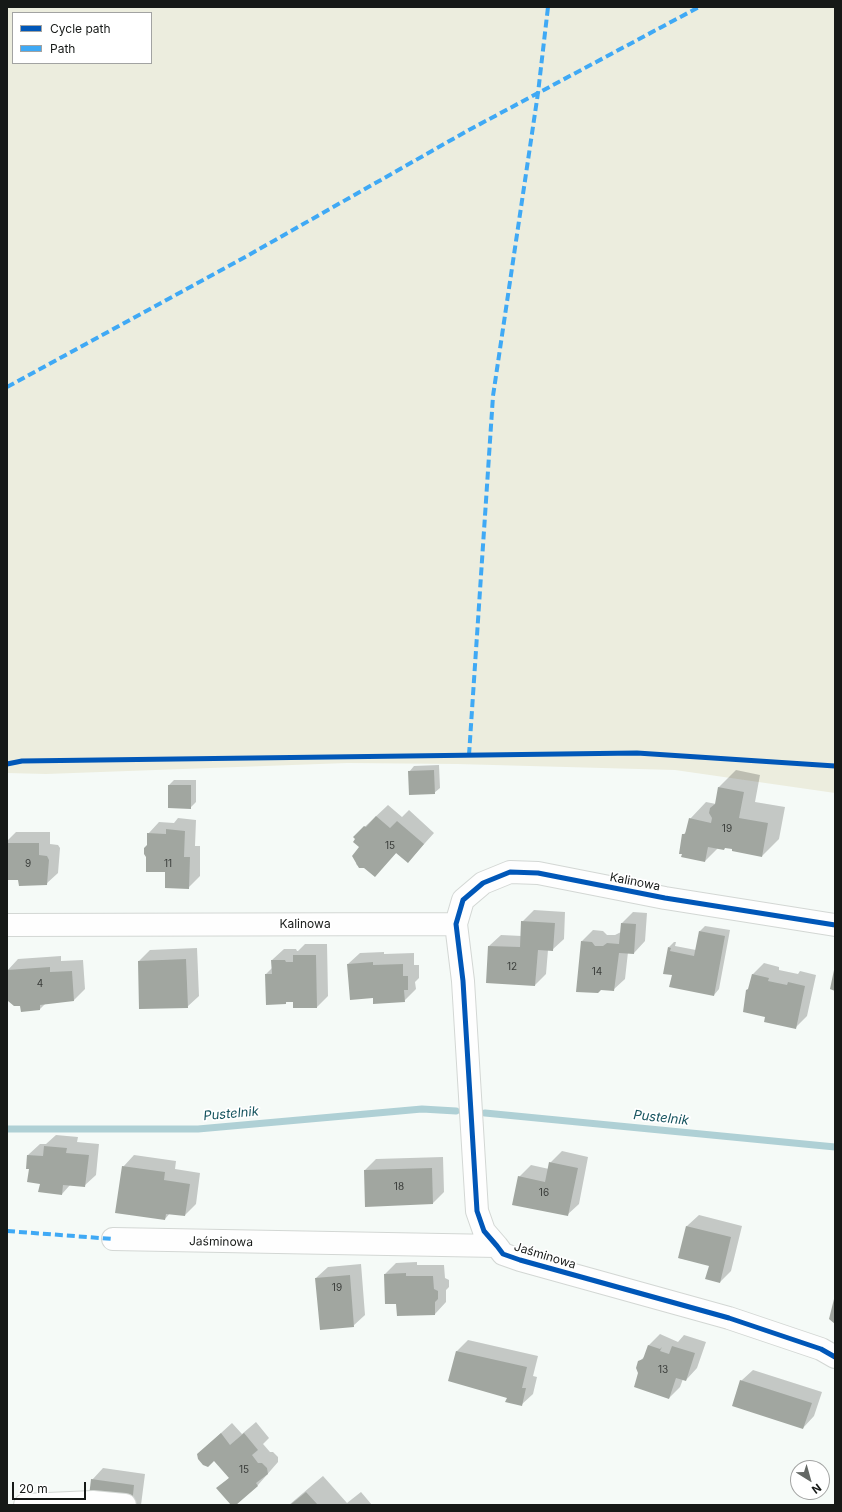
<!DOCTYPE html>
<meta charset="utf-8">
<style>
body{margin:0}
#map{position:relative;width:842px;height:1512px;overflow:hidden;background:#f5faf7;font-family:Inter,sans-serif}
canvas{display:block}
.frame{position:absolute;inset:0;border:8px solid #161917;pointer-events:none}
.legend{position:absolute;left:12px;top:12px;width:140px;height:52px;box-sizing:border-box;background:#fff;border:1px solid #a2a3a2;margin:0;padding:5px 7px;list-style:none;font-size:12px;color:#161917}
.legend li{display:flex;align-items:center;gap:8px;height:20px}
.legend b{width:20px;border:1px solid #a2a3a2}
.north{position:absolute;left:790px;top:1460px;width:40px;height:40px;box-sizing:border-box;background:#fff;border:1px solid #a2a3a2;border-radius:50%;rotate:143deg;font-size:11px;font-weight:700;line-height:16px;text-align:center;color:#161917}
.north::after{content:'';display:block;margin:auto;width:14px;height:18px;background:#646865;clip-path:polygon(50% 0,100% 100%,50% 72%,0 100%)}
.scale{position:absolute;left:12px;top:1482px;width:74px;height:18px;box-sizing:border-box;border:2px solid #161917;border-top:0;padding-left:5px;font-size:12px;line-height:14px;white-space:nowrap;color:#161917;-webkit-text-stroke:3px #fff;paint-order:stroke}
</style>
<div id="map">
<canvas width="842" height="1512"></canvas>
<div class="frame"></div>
<ul class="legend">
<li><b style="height:5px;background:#0057b8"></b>Cycle path</li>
<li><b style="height:5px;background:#3fa9f5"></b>Path</li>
</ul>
<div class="north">N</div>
<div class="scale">20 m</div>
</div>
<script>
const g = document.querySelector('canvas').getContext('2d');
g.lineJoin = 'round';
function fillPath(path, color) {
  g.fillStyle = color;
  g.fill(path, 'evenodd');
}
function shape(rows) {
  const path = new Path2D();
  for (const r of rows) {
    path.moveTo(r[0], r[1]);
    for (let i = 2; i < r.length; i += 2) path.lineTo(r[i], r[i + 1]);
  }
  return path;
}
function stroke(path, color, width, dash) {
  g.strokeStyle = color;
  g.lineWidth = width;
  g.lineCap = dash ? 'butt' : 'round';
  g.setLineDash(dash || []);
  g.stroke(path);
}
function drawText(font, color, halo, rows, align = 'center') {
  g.font = font + ' Inter,sans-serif';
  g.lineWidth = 3.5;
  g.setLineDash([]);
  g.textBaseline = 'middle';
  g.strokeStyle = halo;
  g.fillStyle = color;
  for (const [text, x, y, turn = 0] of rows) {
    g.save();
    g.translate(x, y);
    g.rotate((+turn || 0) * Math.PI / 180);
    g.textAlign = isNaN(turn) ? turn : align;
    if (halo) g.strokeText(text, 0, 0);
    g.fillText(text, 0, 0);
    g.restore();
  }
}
const green = shape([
 [7,7,835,7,835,793,675,770,457,764,347,763,46,774,7,773],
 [13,13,151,13,151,63,13,63]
]);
const shadow = shape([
 [439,765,440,788,434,793,409,772,414,766],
 [736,770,760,775,755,802,785,807,779,839,762,856,734,848,718,848,705,861,683,835,687,831,690,819,706,802,716,804,719,787],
 [174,780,196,780,196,802,190,808,169,785],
 [388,805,402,817,409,810,434,833,408,862,397,852,375,876,365,867,359,867,356,864,361,847,354,837],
 [178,818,196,820,195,846,200,846,200,876,188,888,166,871,148,845,148,834,159,822,174,823],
 [16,832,50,832,50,844,58,845,60,848,58,873,46,884,19,879,7,879,7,841],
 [534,910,565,912,564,939,552,950,548,950,546,974,535,985,489,946,501,935,522,936,522,922],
 [633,912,647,913,645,941,634,953,628,952,625,979,613,990,582,941,593,930,603,931,607,935,615,935,621,932,622,923],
 [705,926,730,930,719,989,714,995,673,975,669,947,674,942,676,942,675,946,696,950,700,931],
 [305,944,327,944,328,996,317,1007,294,1001,288,1001,285,1003,266,974,272,968,272,960,284,949,296,949,297,951,298,951],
 [197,948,199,996,187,1007,140,1008,139,961,150,950],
 [384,952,384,954,414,953,414,965,419,965,419,978,415,982,416,989,404,1001,374,997,348,964,360,953],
 [61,956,61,961,83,960,85,989,74,1000,46,1003,40,1009,9,1001,7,997,7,971,18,959],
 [764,963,779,967,779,970,798,974,800,971,816,975,807,1016,796,1027,766,1016,752,975],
 [56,1135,78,1137,77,1142,99,1144,96,1175,84,1186,70,1185,62,1194,41,1183,30,1168,27,1168,28,1155,40,1144,46,1144],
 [562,1151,588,1157,579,1204,567,1215,519,1177,531,1165,549,1169,550,1163],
 [134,1155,176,1161,175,1169,200,1173,196,1204,185,1215,170,1213,165,1219,123,1167],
 [443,1157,444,1192,433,1203,365,1170,376,1159],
 [699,1215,742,1226,731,1271,720,1282,710,1265,679,1258,687,1226],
 [417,1262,417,1265,444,1265,445,1278,449,1280,449,1287,446,1290,446,1302,435,1314,397,1303,385,1274,396,1263],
 [361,1264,365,1315,353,1326,316,1278,328,1267],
 [660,1334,678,1342,684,1335,706,1342,697,1368,686,1380,683,1379,680,1387,669,1398,639,1373,639,1362,645,1356,649,1345],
 [468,1340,538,1356,533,1376,537,1377,533,1394,521,1405,508,1397,456,1352],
 [753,1370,822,1392,814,1416,803,1428,741,1381],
 [256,1422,269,1438,263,1444,270,1452,273,1452,278,1457,278,1462,258,1485,232,1505,218,1489,230,1477,214,1459,198,1454,232,1423,242,1434],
 [103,1468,145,1474,141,1505,89,1505,92,1480],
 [323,1476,347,1503,361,1492,372,1505,289,1505]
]);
const stream = shape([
 [485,1113,835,1147],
 [7,1129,198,1129,422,1109,456,1111]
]);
const building = shape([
 [434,770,435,794,409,795,408,771],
 [168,785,191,785,191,809,168,808],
 [718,787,744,792,739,818,768,823,762,857,732,851,732,849,725,848,724,850,708,847,705,862,681,857,682,854,679,854,682,834,685,834,689,818,711,823,712,818,709,813,710,808,715,804],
 [376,816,390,828,397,821,424,844,408,863,396,853,375,877,364,868,359,868,352,856,359,847,353,842,355,839,353,837,364,826,366,827],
 [166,829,185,831,184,857,190,857,189,889,165,888,165,872,146,872,146,857,144,854,144,848,147,845,147,833,166,834],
 [7,843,39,843,39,855,47,856,49,860,47,885,19,886,18,880,7,880],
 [521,921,555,923,553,951,538,950,535,986,486,983,488,946,520,947],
 [621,923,636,924,634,954,619,953,614,991,601,990,598,993,576,992,581,941,592,942,595,946,603,946,607,943,619,944],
 [699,931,725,936,714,996,669,987,672,975,663,974,668,947,671,948,670,951,694,956],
 [293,955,316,955,317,1008,293,1008,293,1002,286,1002,286,1004,266,1005,265,974,272,974,271,960,285,960,286,962,293,962],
 [186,959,188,1008,139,1009,138,961],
 [373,962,373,965,403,964,403,976,408,976,408,990,404,990,405,1002,373,1004,373,998,350,1000,347,964],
 [50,967,50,972,72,971,74,1001,40,1005,40,1010,21,1012,20,1006,14,1006,8,1001,7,970],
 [834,970,835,970,835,991,830,989],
 [752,974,769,978,768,981,787,985,788,982,805,986,796,1029,764,1022,765,1017,743,1012,746,990,748,989],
 [44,1146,67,1148,66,1153,89,1155,85,1187,63,1185,62,1195,38,1192,40,1184,27,1182,29,1169,26,1169,27,1155,43,1156],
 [549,1162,578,1168,568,1216,512,1205,518,1176,545,1182],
 [122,1166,165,1172,164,1180,190,1184,185,1216,166,1214,165,1220,115,1213],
 [432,1168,433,1204,365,1207,364,1170],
 [686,1226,731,1237,720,1283,705,1279,709,1266,678,1258],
 [406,1273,406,1276,433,1276,434,1289,438,1291,438,1299,435,1302,435,1315,397,1316,396,1304,385,1304,384,1274],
 [350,1275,354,1327,320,1330,315,1278],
 [835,1295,835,1324,829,1319],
 [648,1345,660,1349,662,1347,660,1351,669,1354,672,1346,695,1353,686,1381,676,1378,669,1399,634,1387,638,1373,636,1368,638,1361,643,1359],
 [456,1351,527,1367,522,1388,526,1388,522,1406,505,1402,507,1398,448,1381],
 [740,1380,812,1403,803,1429,732,1406],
 [221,1433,230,1445,244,1433,258,1450,252,1455,258,1463,262,1463,267,1468,268,1474,256,1483,258,1486,236,1505,231,1505,216,1488,229,1478,214,1461,208,1467,203,1465,198,1459,197,1454],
 [91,1479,134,1485,132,1505,88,1505],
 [306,1492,318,1505,290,1505]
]);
const minor = shape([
 [7,925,456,924],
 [835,925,665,898,538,873,510,872,483,883,463,900,456,924,463,981,477,1211,484,1231,497,1246,503,1254,520,1260,729,1318,821,1349,835,1357],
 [113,1239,497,1246],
 [25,1505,93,1502,125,1505]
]);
const quiet = shape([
 [7,387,247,256,467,131,699,7],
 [469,755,493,396,538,93,548,7],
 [7,1231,113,1239]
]);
const cycleway = shape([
 [7,764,22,761,637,753,835,766],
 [835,925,665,898,538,873,510,872,483,883,463,900,456,924,463,981,477,1211,484,1231,497,1246,503,1254,520,1260,729,1318,821,1349,835,1357]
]);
const numberNames = [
 ["19",727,829],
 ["15",390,846],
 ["9",28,864],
 ["11",168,864],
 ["12",512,967],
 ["14",597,972],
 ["4",40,984],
 ["18",399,1187],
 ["16",544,1193],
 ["19",337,1288],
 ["13",663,1370],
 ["15",244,1470]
];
const streetNames = [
 ["Kalinowa",635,882,11],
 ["Kalinowa",305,924],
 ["Jaśminowa",221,1242,1],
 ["Jaśminowa",545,1256,17]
];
const waterNames = [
 ["Pustelnik",231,1114,-5],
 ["Pustelnik",661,1118,6]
];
fillPath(green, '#ecedde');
fillPath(shadow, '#0003');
stroke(stream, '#afd0d5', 7);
fillPath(building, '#a1a6a0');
stroke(minor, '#d3d7d4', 24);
stroke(minor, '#fefefe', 22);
stroke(quiet, '#3fa9f5', 4, [8, 4]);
stroke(cycleway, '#0057b8', 5);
drawText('10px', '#393c39', null, numberNames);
drawText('12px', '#161917', '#fff', streetNames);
drawText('italic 13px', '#15535e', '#fff', waterNames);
</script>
